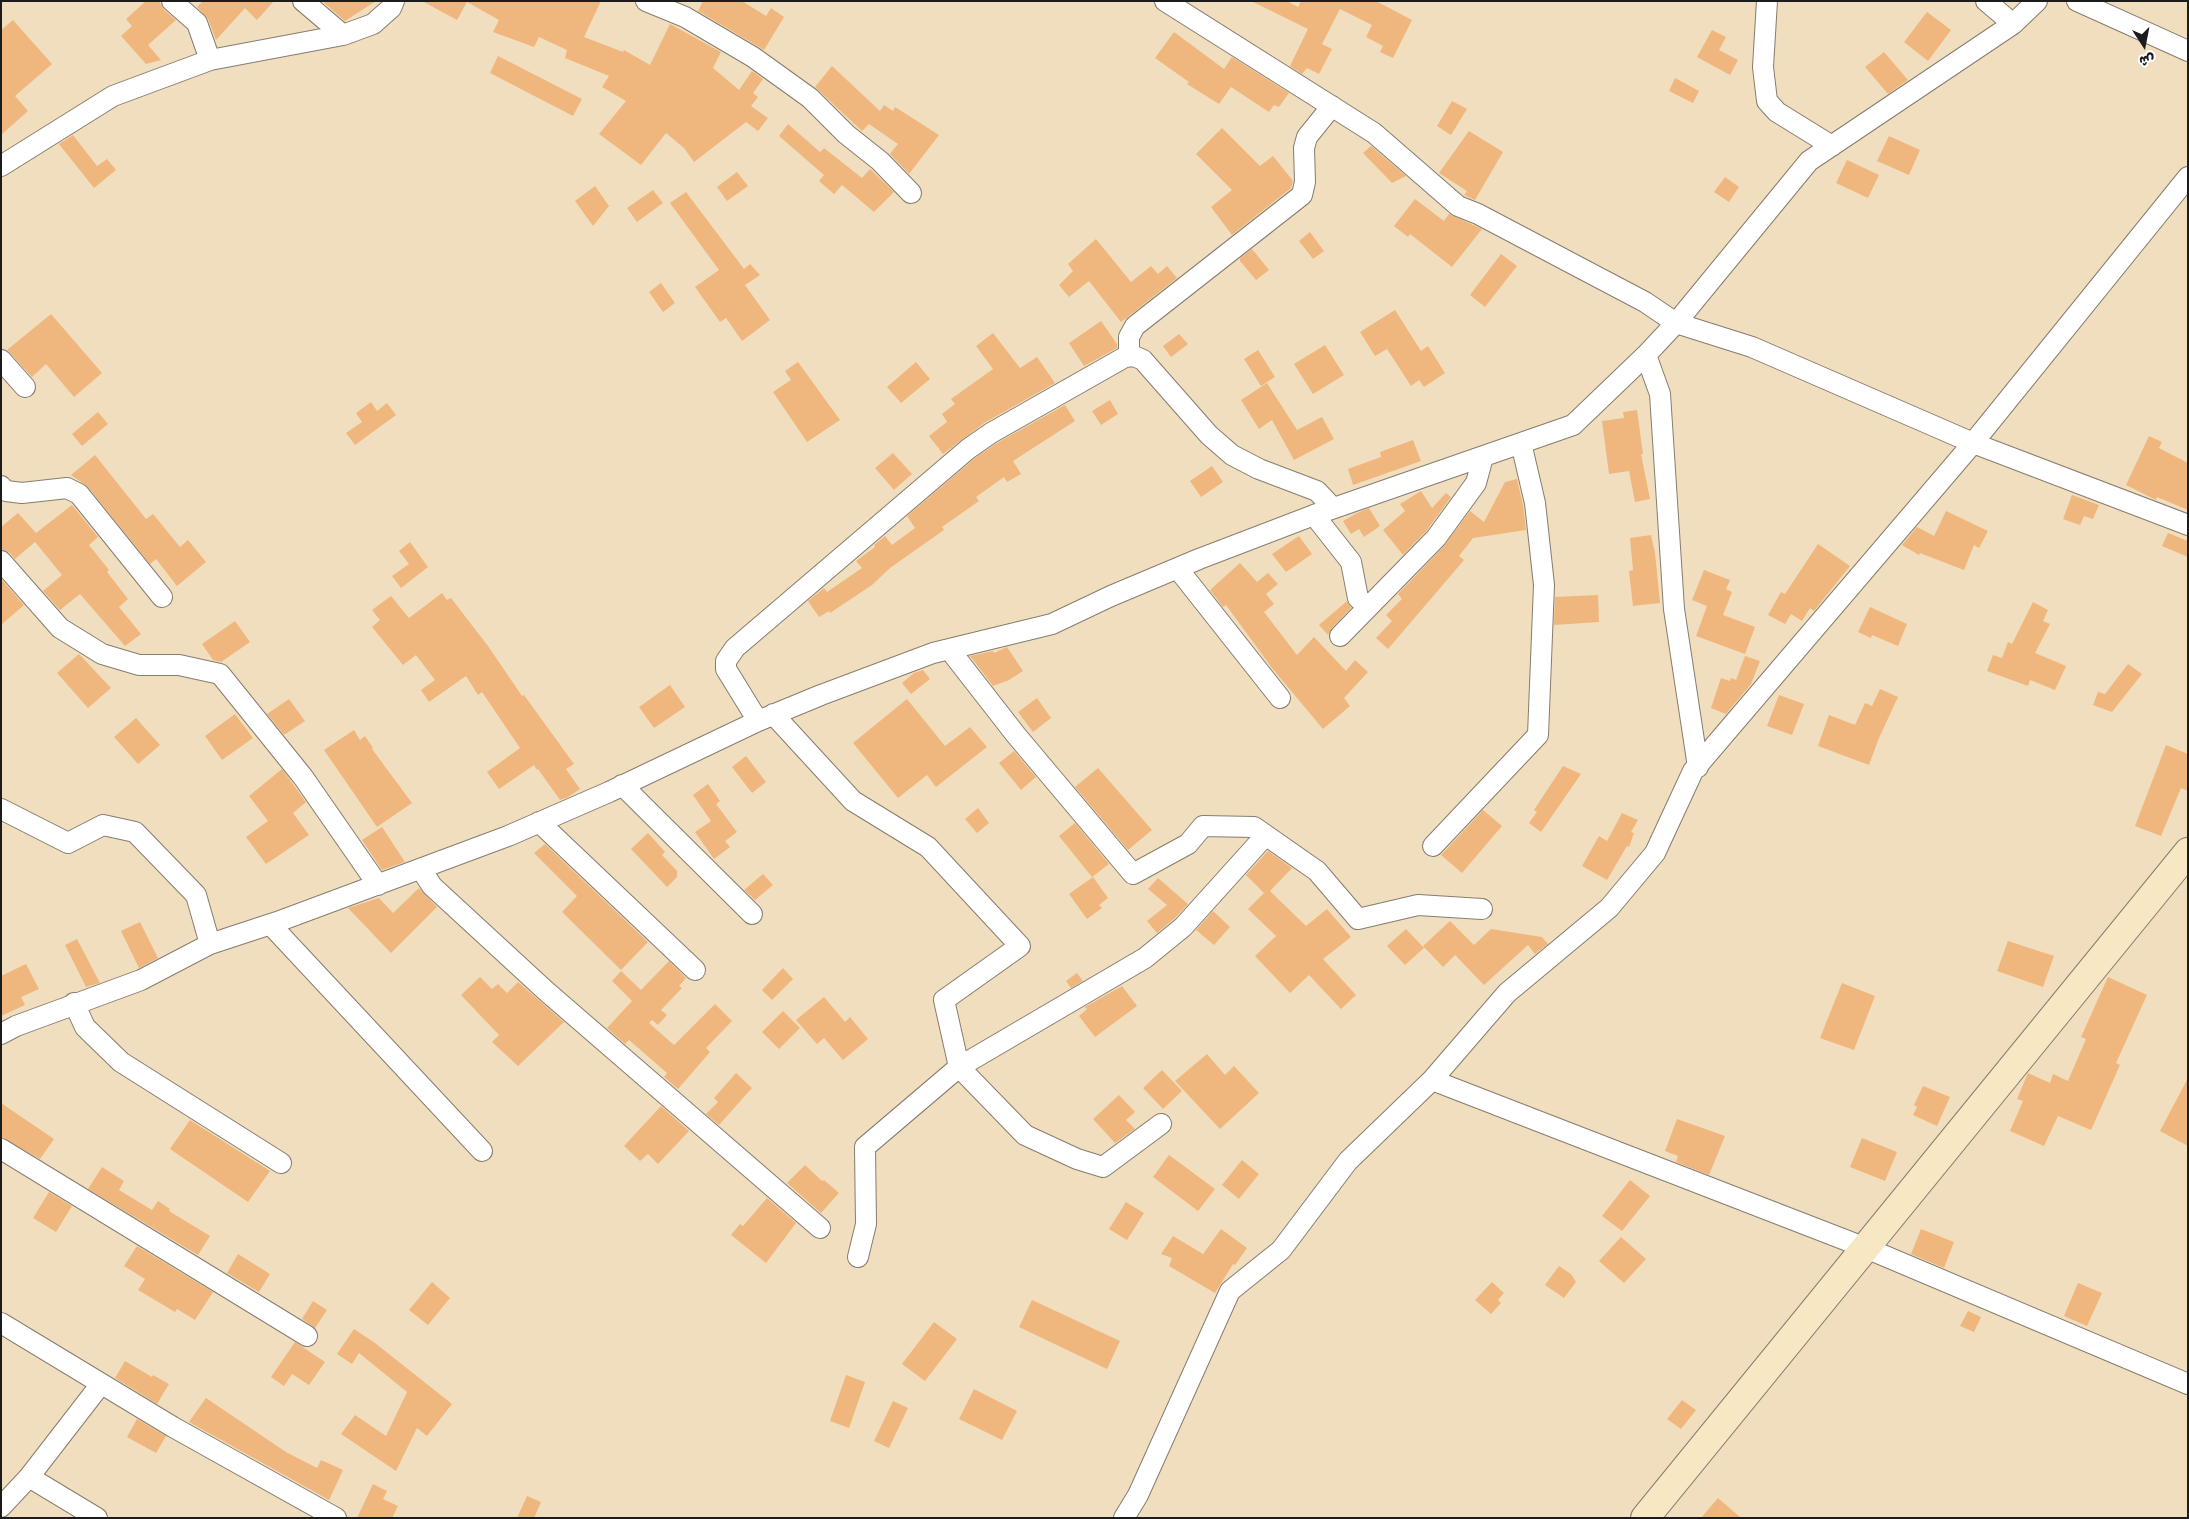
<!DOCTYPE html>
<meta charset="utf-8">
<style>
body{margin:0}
#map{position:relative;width:2189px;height:1519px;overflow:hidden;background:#f1debf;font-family:"Balsamiq Sans","Playpen Sans Arabic",sans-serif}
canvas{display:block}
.frame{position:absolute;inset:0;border:2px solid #1c1c1c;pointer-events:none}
.north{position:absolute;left:2119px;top:20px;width:50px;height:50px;-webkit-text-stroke:4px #fff;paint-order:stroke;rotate:169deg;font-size:14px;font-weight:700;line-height:20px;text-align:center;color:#1c1c1c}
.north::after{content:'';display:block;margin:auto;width:18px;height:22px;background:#1c1c1c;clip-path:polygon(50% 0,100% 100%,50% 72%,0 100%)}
</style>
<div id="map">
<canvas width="2189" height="1519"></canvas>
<div class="frame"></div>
<div class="north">ش</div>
</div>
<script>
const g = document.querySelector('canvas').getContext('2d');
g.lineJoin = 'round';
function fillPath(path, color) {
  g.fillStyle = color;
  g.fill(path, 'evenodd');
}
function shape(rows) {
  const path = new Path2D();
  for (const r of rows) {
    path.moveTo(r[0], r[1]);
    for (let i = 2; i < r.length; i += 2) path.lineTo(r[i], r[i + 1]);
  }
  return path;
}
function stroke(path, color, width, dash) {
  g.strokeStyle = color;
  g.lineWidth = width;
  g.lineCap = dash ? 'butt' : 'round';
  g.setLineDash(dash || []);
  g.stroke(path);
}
const building = shape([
 [146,1,159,1,164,10,176,20,148,45,161,60,146,64,121,36,132,26,126,19],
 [203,1,274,1,257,20,245,8,216,40,208,19,197,7],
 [322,1,376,1,345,21],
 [422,1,601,1,584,37,623,52,624,50,650,65,670,24,721,52,713,68,739,90,752,71,763,79,753,93,758,97,751,106,768,118,758,131,746,122,694,162,684,148,666,133,641,165,599,134,626,101,602,87,609,76,565,58,567,50,539,37,534,47,493,32,499,20,467,2,457,20],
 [703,1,742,1,766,16,771,8,784,17,764,50,698,11],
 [1251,1,1287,1,1298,7,1301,1,1376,1,1412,20,1393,58,1380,52,1383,46,1366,37,1372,25,1340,9,1322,44,1332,49,1319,74,1307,68,1302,74,1290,66,1308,29],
 [1927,12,1951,30,1928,61,1904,42],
 [13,20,52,64,15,96,28,111,1,135,1,30],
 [1712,30,1726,37,1719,50,1738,60,1730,75,1697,57],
 [1174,32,1224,69,1232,57,1289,93,1279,107,1274,105,1269,112,1231,87,1219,104,1187,84,1189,82,1155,58],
 [1884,52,1908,80,1888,94,1865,67],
 [498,56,582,99,573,116,490,73],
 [832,66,880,111,884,105,893,111,895,107,939,135,909,174,890,154,898,144,869,124,862,131,815,87],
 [1675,78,1699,91,1693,103,1669,91],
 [1452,101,1467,109,1451,135,1437,126],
 [788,124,820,152,824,148,862,178,870,169,894,192,874,212,842,185,834,194,819,181,824,175,779,136],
 [1222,128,1260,166,1273,156,1293,181,1291,188,1232,235,1211,207,1232,190,1196,154],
 [1469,131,1503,152,1475,200,1464,195,1467,191,1439,173],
 [73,135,97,166,107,159,116,170,94,188,59,144],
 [1889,136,1920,150,1909,175,1877,161],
 [1371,146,1406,176,1392,183,1363,153],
 [1847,160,1879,175,1868,198,1836,183],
 [737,172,748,186,727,201,717,187],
 [1725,177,1739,187,1729,202,1714,192],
 [595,186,609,206,593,226,575,201],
 [653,190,663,203,637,222,627,208],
 [686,192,744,269,750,264,760,275,745,285,770,320,742,341,726,318,720,322,695,287,719,270,670,203],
 [1415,199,1444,221,1449,214,1482,229,1452,267,1410,234,1408,237,1394,226],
 [1310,232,1324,251,1313,259,1299,241],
 [1096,239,1131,282,1151,266,1158,274,1167,266,1177,278,1121,322,1089,281,1069,297,1059,285,1073,271,1068,264],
 [1252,249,1269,270,1256,280,1240,261,1240,258],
 [1501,254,1517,266,1485,307,1470,295],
 [661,283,675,303,663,312,649,292],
 [1395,310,1421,351,1428,346,1445,373,1424,387,1419,380,1411,386,1387,349,1375,356,1360,332],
 [51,314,102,373,74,397,46,364,32,377,7,350],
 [1101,321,1117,344,1117,348,1084,366,1069,343],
 [993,333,1020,368,1037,357,1055,383,984,423,943,454,929,436,947,422,942,414,955,404,951,399,993,369,976,346],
 [1179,334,1188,344,1171,357,1163,346],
 [1325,345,1344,375,1313,394,1294,364],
 [1258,350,1275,377,1261,386,1244,359],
 [798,362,840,420,807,442,773,392,791,380,785,371],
 [916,362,930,379,901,403,887,387],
 [1267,383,1297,430,1322,417,1334,439,1294,460,1272,420,1259,429,1241,400],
 [1110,400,1118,414,1101,425,1092,411],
 [371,402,377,411,387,403,396,415,355,445,346,433,362,422,356,413],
 [1065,405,1075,421,1013,461,1021,474,1007,482,1004,477,976,497,979,501,942,527,944,530,890,568,872,585,830,613,829,611,819,617,808,601,824,588,827,592,862,568,856,561,875,547,874,545,885,536,892,545,915,528,907,516,975,458,997,443],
 [1637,410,1643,454,1641,454,1650,499,1635,502,1629,471,1609,474,1602,421,1624,418,1623,412],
 [98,412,108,424,82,446,72,434],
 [2149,436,2162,442,2159,448,2188,463,2188,510,2157,497,2156,500,2126,485],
 [1413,440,1421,461,1353,485,1348,469,1381,457,1380,452],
 [893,453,912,474,894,490,875,468],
 [95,455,146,519,153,514,180,547,188,540,206,562,177,586,156,559,150,564,88,487,71,475],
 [1212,466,1223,482,1201,497,1190,481],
 [1517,479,1523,505,1526,530,1473,538,1459,556,1464,560,1388,649,1376,638,1392,621,1386,615,1402,599,1398,594,1444,546,1470,511,1484,522,1505,482],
 [1421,491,1432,508,1446,493,1451,497,1427,530,1403,555,1383,530,1405,511,1400,504],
 [2072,495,2099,505,2093,519,2084,516,2080,525,2063,519],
 [72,505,98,537,89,545,109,570,107,572,128,599,119,607,141,634,125,646,80,594,60,610,43,591,62,575,35,542,15,559,10,553,1,549,1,527,18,513,36,533],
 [1369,508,1380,526,1364,537,1359,529,1351,534,1343,521,1357,513],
 [1946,511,1988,531,1979,548,1974,545,1964,570,1920,553,1919,555,1902,545,1917,527,1934,536],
 [2168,533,2188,541,2188,557,2162,546],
 [1651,535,1655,553,1660,603,1633,606,1629,571,1633,570,1630,538],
 [1299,536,1312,554,1286,572,1272,554],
 [410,542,428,567,401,588,392,576,409,564,399,551],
 [1818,544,1850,566,1814,611,1810,608,1802,621,1791,614,1785,624,1768,615,1781,592,1785,594],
 [1240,563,1257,582,1268,573,1278,584,1266,594,1274,604,1264,612,1297,655,1314,637,1346,671,1355,660,1368,672,1344,698,1350,706,1323,729,1272,668,1226,605,1223,607,1210,590],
 [1704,570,1730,580,1726,589,1732,592,1723,615,1755,627,1745,654,1696,636,1707,606,1692,600],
 [1,579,24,605,1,625],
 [442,593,447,600,451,598,488,646,522,696,524,695,574,764,566,769,580,789,568,797,560,800,538,769,537,770,534,765,499,789,487,772,520,748,482,692,478,695,466,676,429,702,421,690,435,680,416,655,403,665,372,627,380,620,372,610,391,596,409,618],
 [1598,595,1599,622,1554,625,1555,597],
 [1347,601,1351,608,1332,628,1328,635,1319,625],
 [2033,602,2048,610,2043,621,2050,624,2035,653,2066,666,2055,690,2030,680,2028,686,1987,671,1993,655,2002,658,2008,642,2012,644],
 [1870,607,1907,624,1898,646,1872,635,1871,638,1858,632],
 [235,621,250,642,221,662,213,660,202,644],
 [1007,647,1023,671,1009,680,993,686,970,656,993,651,994,653],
 [79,654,111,688,88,708,57,673],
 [1745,656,1760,661,1751,684,1726,714,1711,708,1721,678,1730,681,1731,678,1736,680],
 [2128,664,2142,674,2112,712,2093,705,2098,692,2105,694],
 [923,670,930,679,911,694,902,683,914,673],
 [670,685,685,707,654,728,639,707],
 [1880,689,1898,697,1879,738,1869,765,1818,746,1829,715,1855,725,1865,703,1872,706],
 [1779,695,1804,704,1792,735,1767,726],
 [1037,698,1051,718,1033,732,1018,712],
 [289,699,305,721,284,735,267,714],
 [907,699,945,746,970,727,987,747,936,787,927,775,898,798,853,743],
 [235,714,253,738,222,760,205,736],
 [136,718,160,745,138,764,114,737],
 [354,730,360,740,365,736,373,748,372,749,412,803,377,827,324,750],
 [2166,745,2188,754,2188,791,2181,788,2161,836,2135,826],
 [1014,751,1036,777,1021,790,999,763],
 [746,756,766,782,752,793,732,767],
 [1563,766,1581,774,1541,832,1529,823,1537,812,1534,810],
 [1098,768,1152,830,1128,850,1075,787],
 [282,769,306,802,293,813,309,835,266,864,246,837,268,821,249,796],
 [708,784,720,801,716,804,737,832,725,841,730,847,714,859,695,832,711,821,693,795],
 [978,808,989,823,977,833,965,819],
 [1483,810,1502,826,1462,873,1441,855],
 [1622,813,1638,820,1631,832,1634,833,1629,847,1627,846,1607,880,1582,866,1599,836,1607,841],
 [1075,823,1109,864,1092,877,1059,836],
 [382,827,405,862,382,870,362,840],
 [648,833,665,852,662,855,677,871,677,877,667,887,631,849],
 [545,844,648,942,621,970,562,912,577,896,534,853],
 [1268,851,1292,868,1270,891,1306,926,1327,909,1351,937,1323,959,1356,995,1341,1009,1309,975,1290,993,1255,956,1276,936,1248,909,1264,893,1246,875],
 [763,874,773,885,755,900,744,890],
 [1093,877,1108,898,1099,905,1102,908,1087,919,1069,894],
 [1158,878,1188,904,1175,918,1157,933,1147,921,1167,905,1148,889],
 [419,888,437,907,391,953,348,908,379,898,393,913],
 [1213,911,1230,927,1214,945,1196,930],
 [1450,921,1474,945,1491,929,1542,937,1548,944,1535,954,1528,945,1484,985,1455,955,1443,967,1423,946],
 [140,922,158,958,139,968,121,931],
 [1406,929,1424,948,1405,965,1387,946],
 [77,939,100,983,86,987,65,945],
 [2008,941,2054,956,2043,987,1997,971],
 [669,961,686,978,679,986,682,988,661,1010,667,1015,658,1025,652,1020,649,1023,674,1045,715,1004,732,1021,706,1048,710,1052,678,1089,664,1077,667,1073,629,1040,625,1044,607,1028,632,1001,612,981,621,971,641,990],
 [26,964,39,989,21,997,25,1005,1,1016,1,976],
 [783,968,793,979,772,1000,762,990],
 [1077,973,1083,981,1071,988,1066,981],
 [480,977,492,989,498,984,507,993,518,982,564,1022,518,1066,492,1042,499,1035,461,995],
 [2108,977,2147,995,2116,1063,2120,1065,2091,1130,2058,1116,2044,1146,2010,1131,2023,1101,2017,1099,2028,1073,2050,1083,2053,1074,2068,1081,2086,1039,2081,1037],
 [1842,983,1875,996,1854,1050,1820,1038],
 [1122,986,1137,1006,1095,1037,1079,1016,1087,1009,1085,1007],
 [824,997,845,1022,850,1017,868,1039,843,1060,824,1038,817,1044,796,1020],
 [783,1011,800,1028,779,1049,762,1032],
 [1207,1054,1225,1075,1234,1066,1259,1093,1220,1129,1175,1081],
 [1162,1070,1182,1091,1163,1109,1143,1088],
 [736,1073,752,1088,719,1125,706,1114,718,1102,714,1098],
 [2188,1078,2188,1146,2160,1131],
 [1923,1086,1950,1097,1937,1126,1913,1115,1917,1107,1914,1105],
 [1119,1095,1135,1112,1126,1120,1135,1129,1115,1143,1093,1119],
 [1,1103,54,1139,40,1159,1,1137],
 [661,1106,689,1131,658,1164,648,1154,640,1161,624,1146],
 [1677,1119,1725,1136,1709,1175,1676,1162,1678,1156,1665,1151],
 [190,1120,270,1171,248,1202,170,1149],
 [1862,1138,1897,1152,1885,1181,1850,1167],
 [1169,1155,1215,1189,1198,1211,1153,1177],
 [1242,1160,1259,1174,1239,1199,1222,1185],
 [805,1165,822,1181,824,1180,839,1193,821,1213,787,1183],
 [102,1167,124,1181,119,1190,152,1210,158,1201,170,1209,169,1211,210,1236,198,1255,88,1189],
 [1630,1180,1650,1196,1622,1231,1602,1216],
 [49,1192,72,1206,56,1232,33,1218],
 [767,1198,796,1223,766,1263,731,1235,740,1224,743,1226],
 [1126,1202,1144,1213,1127,1240,1109,1229],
 [1221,1229,1247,1248,1235,1265,1233,1264,1215,1293,1169,1266,1172,1258,1161,1254,1173,1236,1203,1254],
 [1921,1229,1954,1242,1944,1268,1911,1254],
 [1621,1237,1646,1259,1624,1283,1599,1261],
 [137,1246,213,1292,195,1320,177,1309,175,1312,138,1290,145,1279,124,1266],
 [238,1254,270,1274,259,1292,227,1273],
 [1559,1266,1571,1274,1576,1282,1564,1298,1545,1285],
 [432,1282,450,1298,428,1325,409,1310],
 [1492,1282,1504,1293,1498,1300,1501,1303,1491,1314,1475,1300],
 [2078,1283,2102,1293,2087,1326,2064,1316],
 [1032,1300,1120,1341,1107,1369,1019,1327],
 [313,1301,327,1310,315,1328,302,1319],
 [1968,1311,1981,1317,1974,1332,1960,1326],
 [934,1322,957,1339,925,1381,902,1364],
 [354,1329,375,1343,452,1404,427,1436,417,1428,396,1471,341,1434,355,1415,386,1436,407,1392,359,1353,352,1364,337,1354],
 [295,1342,325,1362,309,1385,292,1374,284,1386,271,1377],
 [125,1361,152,1377,153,1375,169,1384,157,1404,115,1378],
 [846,1375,865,1382,849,1428,830,1421],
 [974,1389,1017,1411,1002,1440,959,1419],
 [206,1398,286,1452,317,1468,321,1460,343,1470,329,1500,189,1422],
 [1682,1400,1696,1410,1681,1429,1667,1419],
 [893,1401,908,1408,889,1448,874,1441],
 [137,1419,166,1436,156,1453,127,1437],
 [373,1484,387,1491,383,1499,398,1506,392,1518,357,1518],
 [527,1496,541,1502,534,1518,517,1518],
 [1718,1498,1741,1518,1701,1518]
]);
const street = shape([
 [172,1,197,23,210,60],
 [303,1,343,35],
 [646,1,685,17,753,57,810,98,846,134,880,161,911,193],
 [1165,1,1374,133,1458,206,1478,214,1645,302,1676,323,1752,347,1973,443,2188,525],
 [1767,1,1763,67,1767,101,1777,112,1832,146],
 [1986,1,2013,24],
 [2077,1,2188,51],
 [1,166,113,96,210,60,343,35,373,24,391,8,394,1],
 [1646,355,1660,394,1674,609,1698,767],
 [1129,356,1129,337,1135,326,1302,195,1305,182,1304,148,1307,137,1332,106],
 [1,360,25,387],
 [1,486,6,491,22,493,67,488,79,494,162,597],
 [1314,515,1351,562,1358,598,1368,607],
 [1,561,60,628,102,654,139,665,179,665,220,674,303,777,378,885],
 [1178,569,1280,698],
 [1340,636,1436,538,1476,483,1483,457],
 [949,649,1016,735,1133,874,1188,844,1203,826,1254,827,1317,871,1358,919,1418,905,1482,909],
 [773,714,853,801,928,847,1020,946,944,1000,959,1067,1025,1135,1077,1159,1103,1167,1161,1124],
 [758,721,726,669,726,661,735,648,968,449,991,433,1125,357,1134,356,1143,360,1209,435,1232,455,1259,469,1317,491,1333,508],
 [622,785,752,914],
 [1,809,68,843,103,825,135,832,196,895,210,944],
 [539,822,695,970],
 [1433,846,1538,735,1544,585,1535,503,1521,443],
 [421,869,432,886,546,991,820,1228],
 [270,924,482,1151],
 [74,1003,85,1027,121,1062,281,1163],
 [1,1034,16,1026,141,980,210,944,277,922,508,836,609,792,758,721,821,695,933,653,1052,624,1111,596,1199,559,1314,515,1573,425,1646,355,1676,323,1809,161,2013,24,2037,1],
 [1432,1080,1866,1248,2188,1384],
 [1,1149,307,1336],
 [858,1257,866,1224,865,1147,959,1067,1145,958,1183,927,1265,836],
 [1,1323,173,1427,336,1518],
 [29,1477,97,1518],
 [1,1507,29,1477,101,1384],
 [1124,1518,1138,1495,1230,1291,1281,1250,1348,1161,1432,1080,1507,993,1609,908,1655,853,1693,771,1973,443,2188,177]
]);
const secondary = shape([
 [1645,1518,2188,852]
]);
fillPath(building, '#efb77d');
stroke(street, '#867d6e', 22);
stroke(secondary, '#867d6e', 30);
stroke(street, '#fff', 20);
stroke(secondary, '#f7e8c3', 28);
</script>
